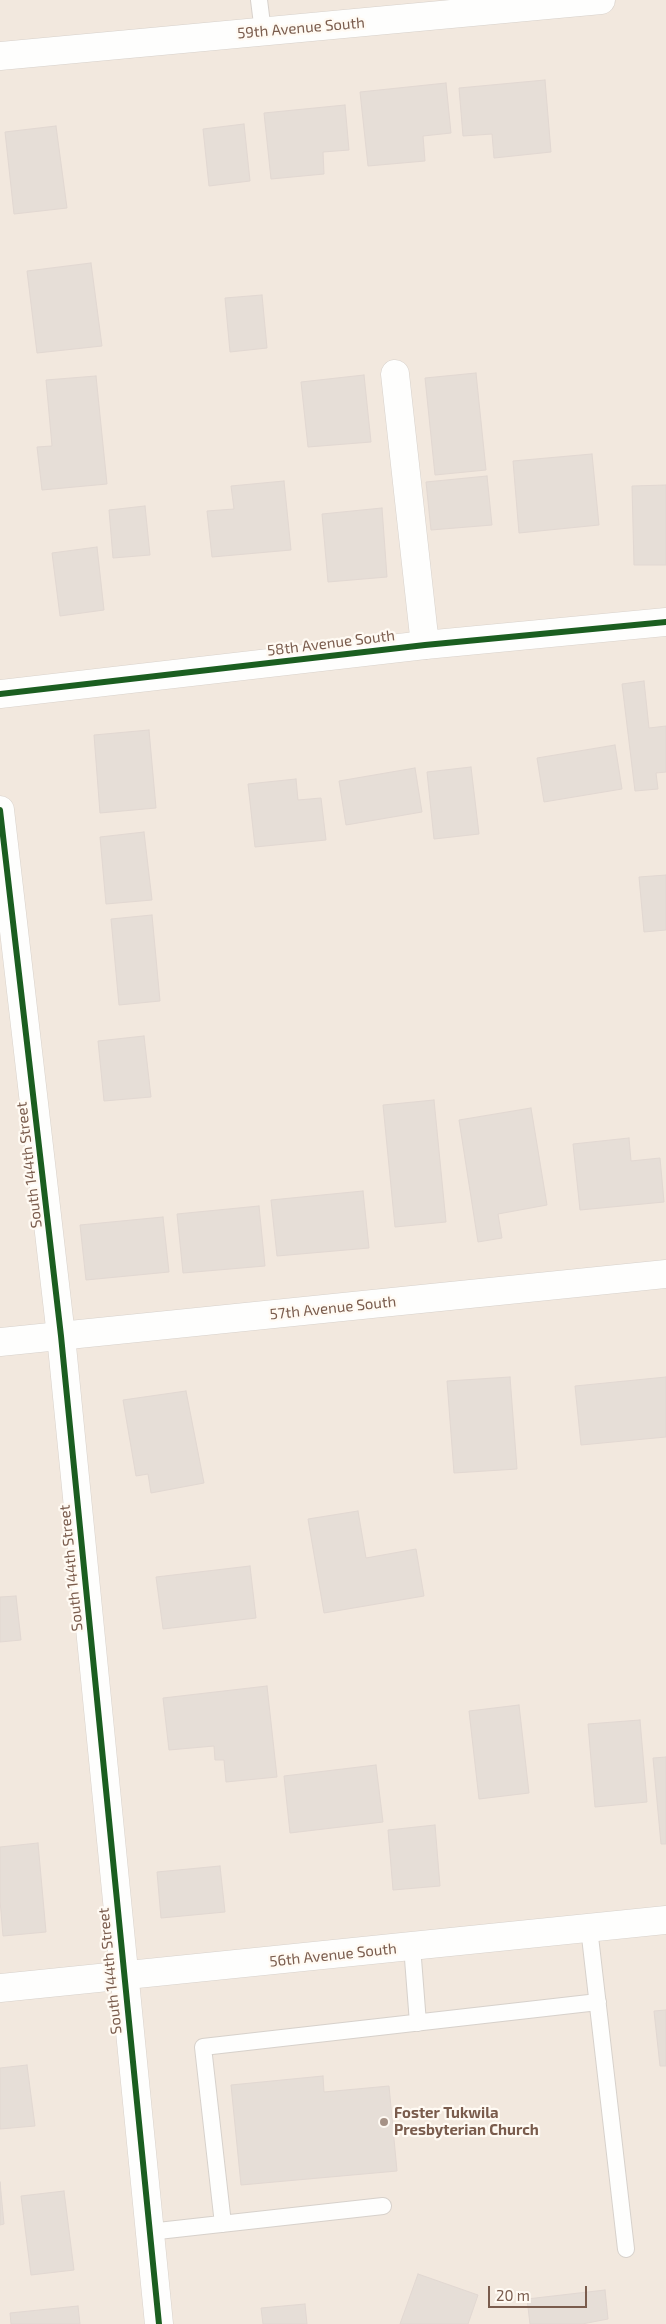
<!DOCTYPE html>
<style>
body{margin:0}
#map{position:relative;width:666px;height:2324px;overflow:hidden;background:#f9f5f0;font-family:"Exo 2",sans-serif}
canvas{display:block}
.scale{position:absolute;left:488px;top:2286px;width:99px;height:22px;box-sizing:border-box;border:2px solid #7a5c4d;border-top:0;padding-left:6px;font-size:15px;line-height:18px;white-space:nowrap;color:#7a5c4d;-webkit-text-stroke:4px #fffaf3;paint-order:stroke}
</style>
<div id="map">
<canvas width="666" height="2324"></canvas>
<div class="scale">20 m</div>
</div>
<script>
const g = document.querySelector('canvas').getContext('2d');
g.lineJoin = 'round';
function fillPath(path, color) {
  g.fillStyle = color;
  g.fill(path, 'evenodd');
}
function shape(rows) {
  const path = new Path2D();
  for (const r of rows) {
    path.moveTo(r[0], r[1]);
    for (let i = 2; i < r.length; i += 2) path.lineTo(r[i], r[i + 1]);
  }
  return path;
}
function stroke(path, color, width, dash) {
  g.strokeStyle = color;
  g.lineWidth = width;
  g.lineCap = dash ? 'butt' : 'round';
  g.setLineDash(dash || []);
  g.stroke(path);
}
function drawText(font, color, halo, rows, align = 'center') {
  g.font = font + ' "Exo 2",sans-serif';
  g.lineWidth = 4.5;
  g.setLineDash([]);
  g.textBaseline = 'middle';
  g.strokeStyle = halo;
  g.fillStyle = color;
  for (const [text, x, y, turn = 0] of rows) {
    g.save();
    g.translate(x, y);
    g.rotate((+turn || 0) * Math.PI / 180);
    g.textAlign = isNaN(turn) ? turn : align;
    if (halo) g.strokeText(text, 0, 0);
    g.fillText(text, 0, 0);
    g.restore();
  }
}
const residential = shape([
 [0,0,666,0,666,2324,0,2324]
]);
const building = shape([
 [545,80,551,152,494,158,492,134,463,136,459,88,545,80],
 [446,83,451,133,423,136,425,161,368,166,360,92,446,83],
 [345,105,349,150,323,152,324,174,271,179,264,113,345,105],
 [244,124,250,181,209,186,203,129,244,124],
 [56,126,67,208,14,214,5,132,56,126],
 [91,263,102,346,37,353,27,271,91,263],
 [262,295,267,348,230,352,225,298,262,295],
 [476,373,486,470,435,475,425,378,476,373],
 [364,375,371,442,308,447,301,382,364,375],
 [96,376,107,484,42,490,37,447,52,446,46,380,96,376],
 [592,454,599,525,519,533,513,461,592,454],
 [487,476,492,525,431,530,426,482,487,476],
 [284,481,291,550,212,557,207,511,234,509,231,486,284,481],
 [666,485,666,565,634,565,632,486,666,485],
 [145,506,150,555,113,558,109,510,145,506],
 [382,508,387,577,328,582,322,514,382,508],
 [97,547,104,610,60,616,52,553,97,547],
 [644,681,649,728,666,726,666,772,656,773,658,789,635,791,622,684,644,681],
 [149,730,156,808,100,813,94,735,149,730],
 [615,745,622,789,544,802,537,758,615,745],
 [471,767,479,834,434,839,427,772,471,767],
 [415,768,422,812,346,825,339,781,415,768],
 [296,779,298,800,321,798,326,840,255,847,248,784,296,779],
 [144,832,152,900,106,904,100,837,144,832],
 [666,875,666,930,644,932,639,877,666,875],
 [152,915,160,1001,119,1005,111,919,152,915],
 [144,1036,151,1097,104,1101,98,1041,144,1036],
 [434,1100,446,1222,395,1227,383,1105,434,1100],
 [531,1108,547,1205,498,1214,502,1238,478,1242,459,1120,531,1108],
 [629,1138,631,1161,660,1158,664,1202,580,1210,573,1144,629,1138],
 [363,1191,369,1248,277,1256,271,1200,363,1191],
 [259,1206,265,1266,183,1273,177,1214,259,1206],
 [163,1217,169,1272,86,1280,80,1225,163,1217],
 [510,1377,517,1469,454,1473,447,1381,510,1377],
 [666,1377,666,1437,581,1445,575,1386,666,1377],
 [186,1391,204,1483,151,1493,148,1474,136,1476,123,1400,186,1391],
 [358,1511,366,1558,416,1549,424,1596,324,1613,308,1519,358,1511],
 [250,1566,256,1618,163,1629,156,1577,250,1566],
 [16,1596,21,1640,0,1642,0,1597,16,1596],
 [267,1686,277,1777,226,1782,224,1760,215,1760,214,1746,169,1750,163,1698,267,1686],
 [519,1705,529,1793,479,1799,469,1711,519,1705],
 [640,1720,647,1802,595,1807,588,1724,640,1720],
 [666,1757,666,1844,661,1844,653,1758,666,1757],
 [376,1765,383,1822,290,1833,284,1776,376,1765],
 [435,1825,440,1886,393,1890,388,1830,435,1825],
 [38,1843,46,1932,3,1936,0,1900,0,1847,38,1843],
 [220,1866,225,1912,161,1918,157,1872,220,1866],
 [666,2010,666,2066,660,2066,654,2011,666,2010],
 [27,2065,35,2126,0,2129,0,2068,27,2065],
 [323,2076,324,2092,389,2086,397,2171,241,2185,231,2085,323,2076],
 [0,2182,4,2224,0,2225,0,2182],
 [64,2191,74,2270,31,2275,21,2196,64,2191],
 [418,2274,478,2295,468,2324,400,2324,418,2274],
 [605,2290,608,2319,582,2324,530,2324,527,2299,605,2290],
 [305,2304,307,2324,263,2324,261,2308,305,2304],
 [78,2306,80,2324,11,2324,10,2313,78,2306]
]);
const lane = shape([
 [259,0,263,32],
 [589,1928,626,2249],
 [412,1946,418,2023],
 [223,2224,203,2047,598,2002],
 [149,2232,383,2206]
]);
const street = shape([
 [0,56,601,0],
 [395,374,425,645],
 [0,1342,666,1274],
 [0,1988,666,1920]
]);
const secondary = shape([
 [0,694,425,645,666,622],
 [0,810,61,1336,159,2324]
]);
const cycleway = shape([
 [0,694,425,645,666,622],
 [0,810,61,1336,159,2324]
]);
const markers = [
 [384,2122,5,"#a69286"]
];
const streetNames = [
 ["59th Avenue South",301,28,-5],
 ["58th Avenue South",331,643,-7],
 ["South 144th Street",29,1165,-97],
 ["57th Avenue South",333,1308,-6],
 ["South 144th Street",71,1568,-96],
 ["56th Avenue South",333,1955,-6],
 ["South 144th Street",110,1971,-96]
];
const poiNames = [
 ["Foster Tukwila",394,2113],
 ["Presbyterian Church",394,2130]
];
fillPath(residential, '#f2e8de');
fillPath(building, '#e6ded7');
stroke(building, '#e2d8d2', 1);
stroke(lane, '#d7d1cb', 18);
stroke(street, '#d7d1cb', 29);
stroke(secondary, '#d9d2cb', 29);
stroke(lane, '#fefefd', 16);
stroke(street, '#fefefd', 28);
stroke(secondary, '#fefefd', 28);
stroke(cycleway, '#1b5e20', 6);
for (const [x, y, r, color] of markers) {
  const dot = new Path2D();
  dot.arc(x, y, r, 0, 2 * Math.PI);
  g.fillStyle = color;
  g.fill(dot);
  stroke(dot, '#fffaf3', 2);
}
drawText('15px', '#7a5c4d', '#fffaf3', streetNames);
drawText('bold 15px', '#7a5c4d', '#fffaf3', poiNames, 'left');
</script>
